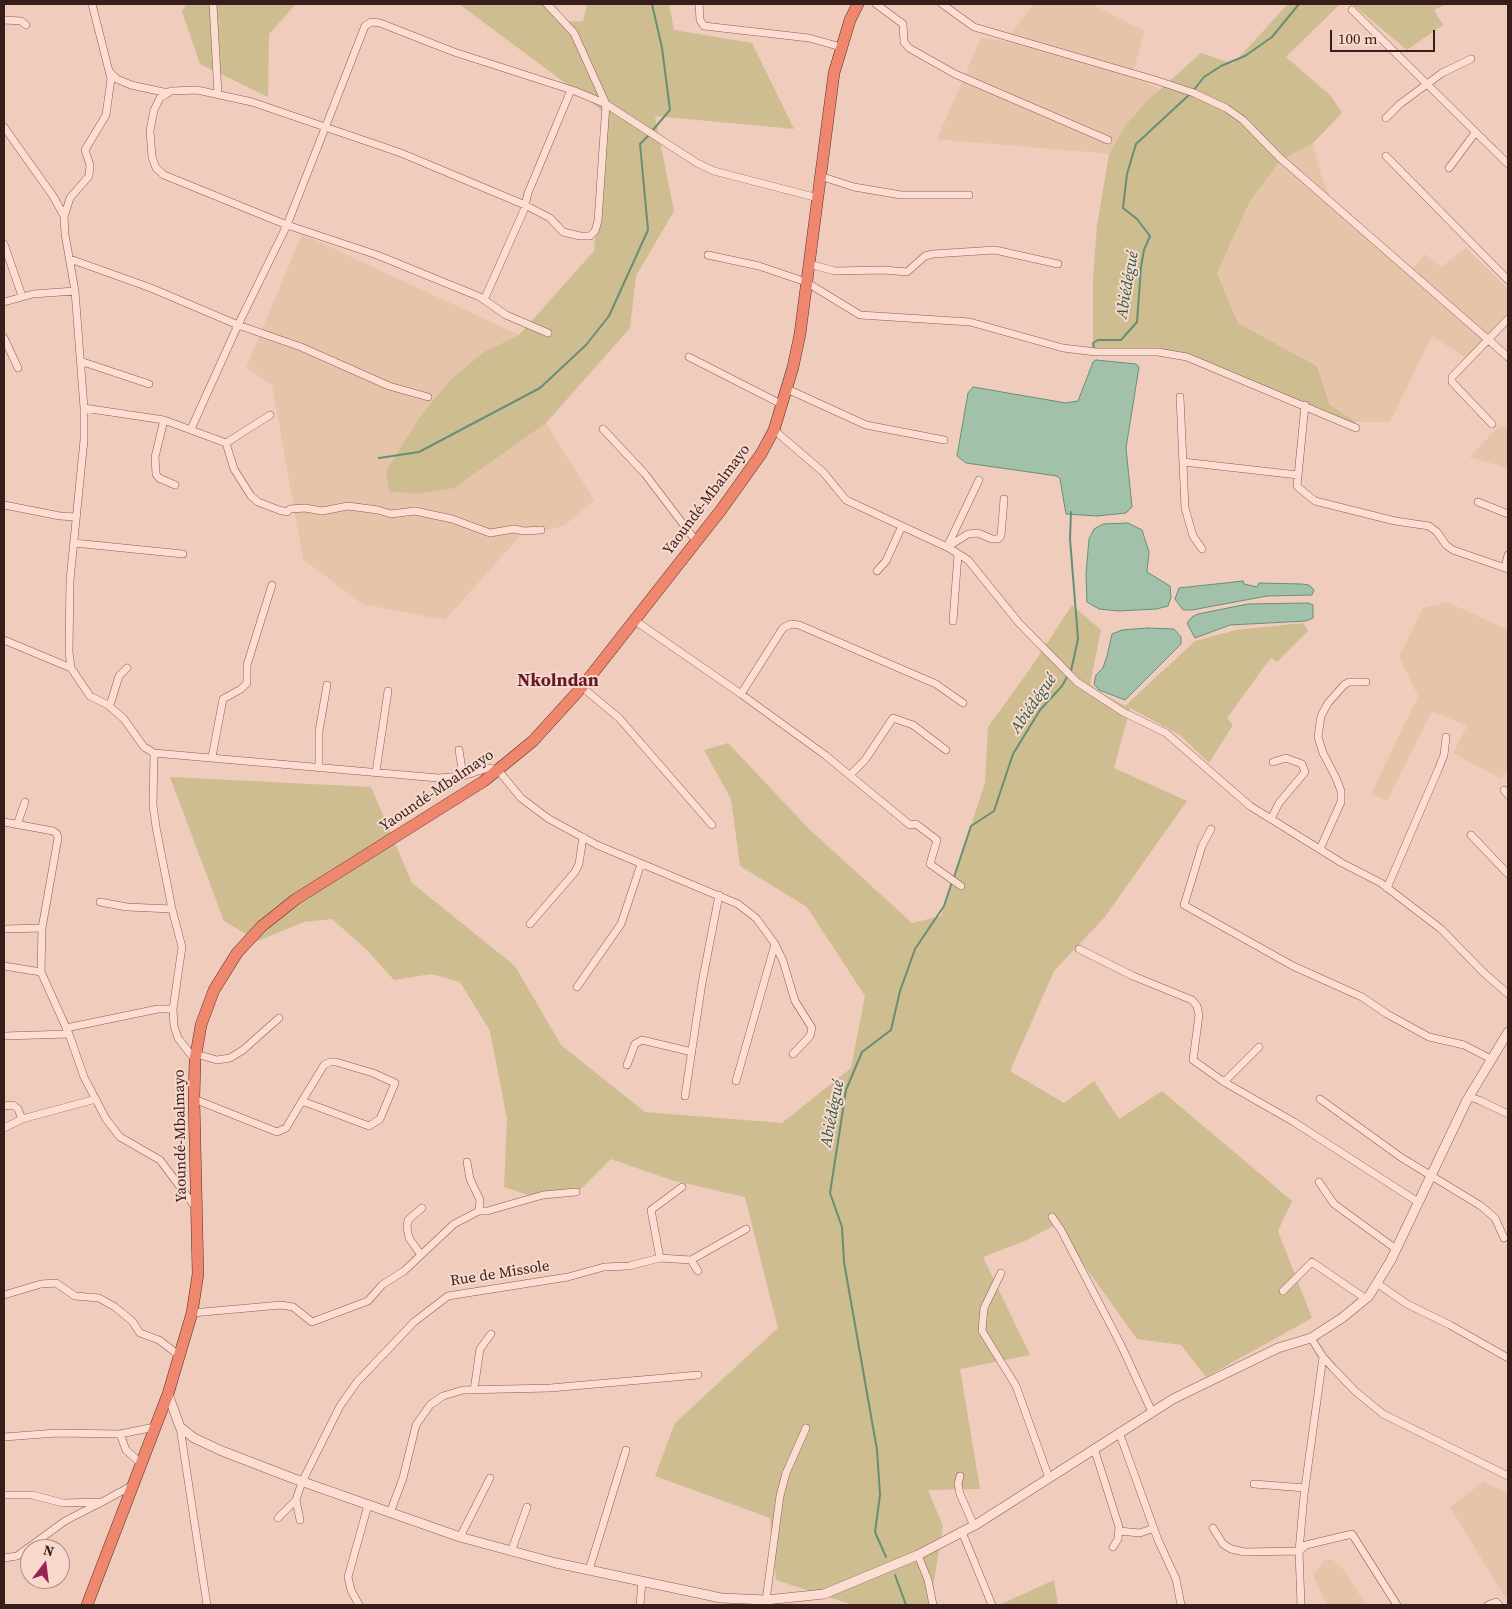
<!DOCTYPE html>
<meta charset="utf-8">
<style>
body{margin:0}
#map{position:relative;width:1512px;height:1609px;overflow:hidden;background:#f0ccbd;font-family:"Source Serif 4",serif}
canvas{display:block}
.frame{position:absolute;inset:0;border:5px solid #371d1b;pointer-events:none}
.north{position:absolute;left:20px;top:1539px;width:50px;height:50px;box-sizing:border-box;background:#f7dacd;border:1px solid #aa8e86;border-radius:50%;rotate:15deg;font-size:14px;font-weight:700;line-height:20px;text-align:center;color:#371d1b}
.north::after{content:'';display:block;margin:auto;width:18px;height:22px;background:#9b2254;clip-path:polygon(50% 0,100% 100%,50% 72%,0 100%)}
.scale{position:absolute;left:1330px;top:30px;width:105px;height:22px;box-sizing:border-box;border:2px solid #371d1b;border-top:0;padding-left:6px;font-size:15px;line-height:18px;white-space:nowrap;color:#371d1b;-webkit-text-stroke:4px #f7dacd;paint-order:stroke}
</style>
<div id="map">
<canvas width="1512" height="1609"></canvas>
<div class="frame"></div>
<div class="north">N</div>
<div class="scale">100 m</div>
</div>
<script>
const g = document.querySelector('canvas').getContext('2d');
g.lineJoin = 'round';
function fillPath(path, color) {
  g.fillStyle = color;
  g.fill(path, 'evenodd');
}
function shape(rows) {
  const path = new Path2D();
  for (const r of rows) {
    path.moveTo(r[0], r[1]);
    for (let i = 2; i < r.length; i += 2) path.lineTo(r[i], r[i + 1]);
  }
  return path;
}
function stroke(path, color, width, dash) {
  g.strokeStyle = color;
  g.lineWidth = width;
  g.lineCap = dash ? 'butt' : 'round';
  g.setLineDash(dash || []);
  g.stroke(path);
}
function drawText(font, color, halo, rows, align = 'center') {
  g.font = font + ' "Source Serif 4",serif';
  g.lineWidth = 4;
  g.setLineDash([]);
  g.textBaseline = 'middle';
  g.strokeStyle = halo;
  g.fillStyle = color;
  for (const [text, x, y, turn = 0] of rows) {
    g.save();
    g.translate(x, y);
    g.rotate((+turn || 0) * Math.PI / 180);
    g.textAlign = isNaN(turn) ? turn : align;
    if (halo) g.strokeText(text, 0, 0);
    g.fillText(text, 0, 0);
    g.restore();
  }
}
const farmland = shape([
 [1034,4,1092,4,1144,31,1133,74,1160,90,1125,126,1109,154,937,139,981,38,1005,41],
 [1313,143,1322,178,1331,199,1412,269,1425,254,1441,267,1466,248,1508,289,1508,312,1466,358,1432,336,1390,422,1356,422,1330,405,1317,365,1238,323,1217,273,1250,201,1280,161],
 [302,234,519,335,484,352,450,380,419,418,386,471,507,449,546,423,594,500,564,526,521,535,445,620,362,604,303,559,272,385,246,368],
 [1508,425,1508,468,1469,457,1497,428],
 [1447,602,1508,630,1508,770,1500,778,1453,753,1467,726,1432,711,1387,801,1371,794,1418,696,1399,657,1423,608],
 [1483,1482,1508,1493,1508,1602,1450,1507],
 [1332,1559,1344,1570,1366,1605,1327,1605,1313,1575,1324,1561]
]);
const green = shape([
 [186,4,296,4,269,34,268,97,200,64,182,12],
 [459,4,544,4,559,22,583,21,587,4,669,4,674,30,752,43,794,129,655,116,674,211,636,276,630,328,546,423,454,488,418,494,389,491,386,471,419,418,450,380,484,352,519,335,594,251,604,112],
 [1288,4,1340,4,1286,57,1331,96,1342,113,1313,143,1280,161,1250,201,1217,273,1238,323,1317,366,1330,405,1356,422,1353,426,1187,357,1093,352,1093,278,1097,226,1109,154,1125,126,1146,102,1201,53,1233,64],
 [1352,4,1447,4,1434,10,1443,25,1407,50],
 [1072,605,1101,630,1090,684,1100,692,1125,706,1195,641,1236,630,1303,623,1308,631,1277,662,1271,658,1264,667,1227,718,1233,725,1209,763,1180,735,1130,708,1114,768,1187,801,1104,918,1054,971,1010,1071,1064,1103,1094,1081,1119,1119,1162,1091,1292,1201,1278,1231,1312,1318,1206,1377,1181,1345,1137,1339,1055,1225,1027,1240,983,1257,1030,1355,960,1369,980,1489,928,1490,943,1526,930,1605,853,1605,776,1580,770,1518,655,1476,675,1423,778,1328,745,1197,671,1180,611,1159,578,1192,528,1195,504,1187,507,1119,490,1031,460,982,431,974,394,980,367,950,332,919,304,922,258,941,224,921,170,777,371,787,412,883,515,966,561,1045,645,1112,782,1123,851,1068,865,996,807,907,740,866,731,799,704,750,728,743,809,829,912,923,941,916,985,783,988,727,1030,669],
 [1054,1580,1058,1605,999,1605]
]);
const water = shape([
 [1096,360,1136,364,1139,367,1126,448,1132,507,1126,513,1097,516,1066,514,1060,479,1057,476,966,463,957,456,968,393,973,387,1066,403,1078,401,1093,362,1096,360],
 [1128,523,1142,530,1149,552,1147,572,1170,586,1171,597,1168,606,1156,609,1119,611,1099,609,1087,602,1086,574,1089,539,1094,529,1103,524,1128,523],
 [1243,581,1244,584,1257,587,1259,583,1302,584,1309,585,1314,590,1312,595,1267,596,1192,610,1183,610,1175,599,1179,588,1243,581],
 [1308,603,1313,605,1313,618,1306,621,1230,625,1195,638,1187,623,1192,617,1198,614,1248,604,1308,603],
 [1148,628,1174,629,1181,637,1181,644,1125,700,1099,690,1094,684,1096,675,1103,668,1107,656,1112,634,1122,630,1148,628]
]);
const stream = shape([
 [1193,91,1204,77,1221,66,1245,56,1272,37,1299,4],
 [652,131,670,110,662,48,652,4],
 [1094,350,1093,343,1098,340,1121,340,1137,322,1141,267,1144,250,1150,236,1137,219,1123,208,1127,174,1136,144,1190,94],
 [379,458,419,452,540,388,586,345,609,316,648,230,640,144,649,135],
 [1071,671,1078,639,1070,539,1071,512],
 [954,877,971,826,994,811,1013,754,1040,710,1062,686,1068,675],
 [886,1557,875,1532,880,1495,877,1450,844,1262,842,1227,830,1193,846,1090,862,1052,891,1030,900,991,915,949,944,906,952,882],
 [895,1575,906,1605]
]);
const minor = shape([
 [92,4,111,79,106,115,85,150,90,165,89,176,70,198,64,217,65,234,75,291,84,408,84,440,70,580,69,652,71,668,90,696,108,705,124,719,144,747,154,753,438,778,463,776,488,768,498,770,521,798,549,819,597,845,738,904,756,918,775,944,783,961,795,1001,812,1028,810,1036,793,1054],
 [213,4,218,94],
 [547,4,574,33,606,104,598,221,595,231,590,236,580,236,563,232,550,218,525,205,401,153,252,102,197,90,171,91,160,98,154,110,150,131,152,157,156,168,164,175,287,225,377,255,480,297,506,315,548,333],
 [699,4,700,20,704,26,809,38,841,47],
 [876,4,903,24,904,42,909,48,955,74,1108,140],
 [942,4,974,27,1155,80,1194,93,1226,108,1243,120,1279,157,1508,357],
 [1352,10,1508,164],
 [4,20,21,21,26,25],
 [110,72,117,79,131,85,168,93],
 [1386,118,1400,104,1442,73,1471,59],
 [4,127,53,196,64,216],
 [1386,156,1508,280],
 [1449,168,1475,133],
 [820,176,854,187,901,195,969,195],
 [4,244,22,296],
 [708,255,759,266,806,282,860,315,970,322,1063,348,1096,352,1158,352,1187,357,1356,428],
 [70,259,151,288,238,325,287,225,365,26,371,22,380,23,454,52,575,91,606,104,697,163,714,171,818,198],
 [809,264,835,271,883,270,907,272,925,256,933,254,995,250,1058,264],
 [484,300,524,210,528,193,571,90],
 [4,302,33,294,75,291],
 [4,338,18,368],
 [689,357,783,405],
 [80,361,149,384],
 [787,389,866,425,944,440],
 [1180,397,1185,508,1193,536,1202,549],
 [1305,405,1297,486,1299,488,1315,501,1395,521,1429,526,1437,532,1446,545,1453,550,1508,569],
 [84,408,164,420,226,443,234,469,251,496,258,502,279,510,287,512,290,509,305,508,322,511,348,506,378,510,391,514,415,511,452,519,490,533,514,529,524,531,541,530],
 [164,420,155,457,156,474,159,478,175,485],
 [1492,424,1452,382,1452,377,1508,319],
 [191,429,238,325,301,347,389,386,428,397],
 [603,429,645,474,696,541],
 [774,430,823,472,846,500,949,548,968,560,1019,623,1077,682,1123,712,1166,733,1250,806,1342,863,1381,883,1441,929,1483,972,1508,994],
 [226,443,270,415],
 [1183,462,1298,475],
 [1478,502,1508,514],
 [4,505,60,516,76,517],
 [74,543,183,554],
 [947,547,968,534,978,533,992,539,998,539,1001,536,1004,499],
 [947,547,979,480],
 [1505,567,1508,555],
 [877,571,886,561,902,526],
 [634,620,741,694,825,755,910,825,916,824,937,840,930,864,961,886],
 [953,621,958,554],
 [4,640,71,668],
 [582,687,619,718,712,825],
 [741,694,783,628,791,624,799,625,936,684,963,703],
 [108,705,111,702,119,676,127,668],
 [459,750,463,776],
 [154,753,153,805,156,827,172,909,182,947,173,1009,174,1026,178,1038,195,1060],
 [212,757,223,699,241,689,247,683,247,665,272,585],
 [319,767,319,731,327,685],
 [376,772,388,691],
 [850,775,865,760,893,718,913,725,946,750],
 [1504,790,1508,795],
 [1271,819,1279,803,1305,772,1302,764,1286,758,1273,762],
 [4,822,53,831,57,834,58,838,42,928,41,972,69,1034,84,1077,106,1119,120,1137,160,1160,196,1208],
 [17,825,25,802],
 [1211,829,1202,846,1184,905,1293,966,1362,997,1387,1014,1429,1037,1464,1045,1491,1059],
 [1471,835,1508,874],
 [1320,849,1341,802,1341,791,1336,778,1323,753,1318,737,1321,716,1328,703,1344,685,1349,682,1366,682],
 [1387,888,1438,770,1444,755,1446,737],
 [100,902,127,907,172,909],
 [530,924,575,872,579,864,583,837],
 [4,929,42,928],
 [1079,949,1133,976,1192,1000,1197,1006,1199,1015,1193,1060,1224,1082,1294,1122,1418,1202],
 [4,966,41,972],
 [577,987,621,924,641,864],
 [66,1028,158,1009,173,1009],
 [4,1036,69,1034],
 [196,1054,217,1060,230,1058,243,1050,279,1018],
 [627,1065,635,1044,642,1040,692,1052],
 [736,1081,775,944],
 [1224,1082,1259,1047],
 [685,1096,702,983,719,895],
 [1469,1097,1479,1100,1508,1114],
 [194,1099,277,1132,286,1128,302,1101,324,1065,330,1062,336,1062,373,1073,395,1083,380,1119,369,1126,302,1101],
 [1320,1099,1402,1158,1481,1206,1495,1218,1504,1238],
 [4,1106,13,1105,18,1109,22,1119,96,1099],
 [4,1128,22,1119],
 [1319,1182,1334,1204,1396,1249],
 [479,1211,487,1211,543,1195,576,1192],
 [1052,1217,1061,1230,1121,1345,1152,1412],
 [421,1255,409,1238,407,1227,408,1220,422,1208],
 [660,1258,651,1210,682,1187],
 [691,1260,746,1229],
 [1001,1273,984,1308,982,1331,1016,1386,1049,1478],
 [1378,1284,1407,1304,1450,1325,1508,1358],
 [1283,1291,1312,1262,1366,1299],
 [4,1295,41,1284,56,1283,75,1296,99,1298,115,1307,132,1321,140,1333,159,1340,180,1356],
 [192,1313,281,1305,293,1307,312,1322,368,1301,382,1285,404,1271,454,1224,479,1211,480,1200,470,1179,467,1162],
 [1311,1338,1323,1357,1333,1368,1355,1391,1383,1414,1508,1476],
 [474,1390,480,1349,491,1334],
 [180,1427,207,1605],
 [1119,1432,1158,1540,1176,1579,1181,1605],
 [120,1434,126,1450,142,1464],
 [4,1437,57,1433,120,1434,155,1427],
 [1094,1448,1119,1527,1118,1539,1113,1547],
 [960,1476,958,1484,960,1494,974,1526],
 [1254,1484,1305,1488],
 [4,1495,32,1495,63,1503,102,1502,133,1485],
 [296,1500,300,1520],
 [390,1513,403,1478,416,1425,430,1405,443,1396,463,1390,550,1388,698,1375],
 [278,1518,296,1500,302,1482,340,1406,357,1382,414,1322,448,1296,568,1277,604,1267,629,1266,660,1258,691,1260,698,1271],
 [1213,1528,1223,1544,1231,1549,1245,1552,1299,1551,1306,1545,1352,1534,1397,1605],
 [1119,1531,1140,1533,1154,1528],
 [962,1532,992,1605],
 [460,1537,490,1478],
 [511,1552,527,1507],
 [918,1555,928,1580,933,1605],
 [4,1558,17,1556,65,1521,102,1502],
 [589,1570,626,1450],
 [766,1600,780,1496,786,1473,806,1428],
 [359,1605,351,1590,348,1577,368,1505],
 [640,1605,642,1581],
 [1301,1605,1299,1551,1304,1495,1323,1357],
 [1488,1605,1496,1602,1499,1605]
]);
const tertiary = shape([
 [168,1394,180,1427,194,1438,222,1451,292,1478,460,1537,556,1563,721,1598,766,1600,824,1594,918,1555,977,1524,1173,1399,1278,1348,1311,1338,1342,1318,1369,1296,1391,1260,1467,1100,1508,1032]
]);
const trunk = shape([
 [87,1605,168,1394,192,1313,198,1274,194,1099,195,1060,201,1025,214,990,237,953,262,926,296,899,484,781,533,741,582,687,721,510,761,454,774,430,793,367,800,334,834,73,850,20,858,4]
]);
const streetNames = [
 ["Yaoundé-Mbalmayo",707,500,-53],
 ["Yaoundé-Mbalmayo",437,791,-34],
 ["Yaoundé-Mbalmayo",181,1136,-91],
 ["Rue de Missole",500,1274,-9]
];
const waterNames = [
 ["Abiédégué",1128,285,-80],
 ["Abiédégué",1034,704,-55],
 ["Abiédégué",833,1114,-79]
];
const quarterNames = [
 ["Nkolndan",558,681]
];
fillPath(farmland, '#e6c4aa');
fillPath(green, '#cebd91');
fillPath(water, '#a1c1ab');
stroke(water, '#688f76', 1);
stroke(stream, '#688f76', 2);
stroke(minor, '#895c55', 8);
stroke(tertiary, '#895c55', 10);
stroke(trunk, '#562d2a', 12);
stroke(minor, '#fbddd1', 7);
stroke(tertiary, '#fbddd1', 9);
stroke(trunk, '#ee876d', 11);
drawText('15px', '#371d1b', '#f7dacd', streetNames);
drawText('italic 16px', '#295842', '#f7dacd', waterNames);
drawText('bold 18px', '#661827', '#f7dacd', quarterNames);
</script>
